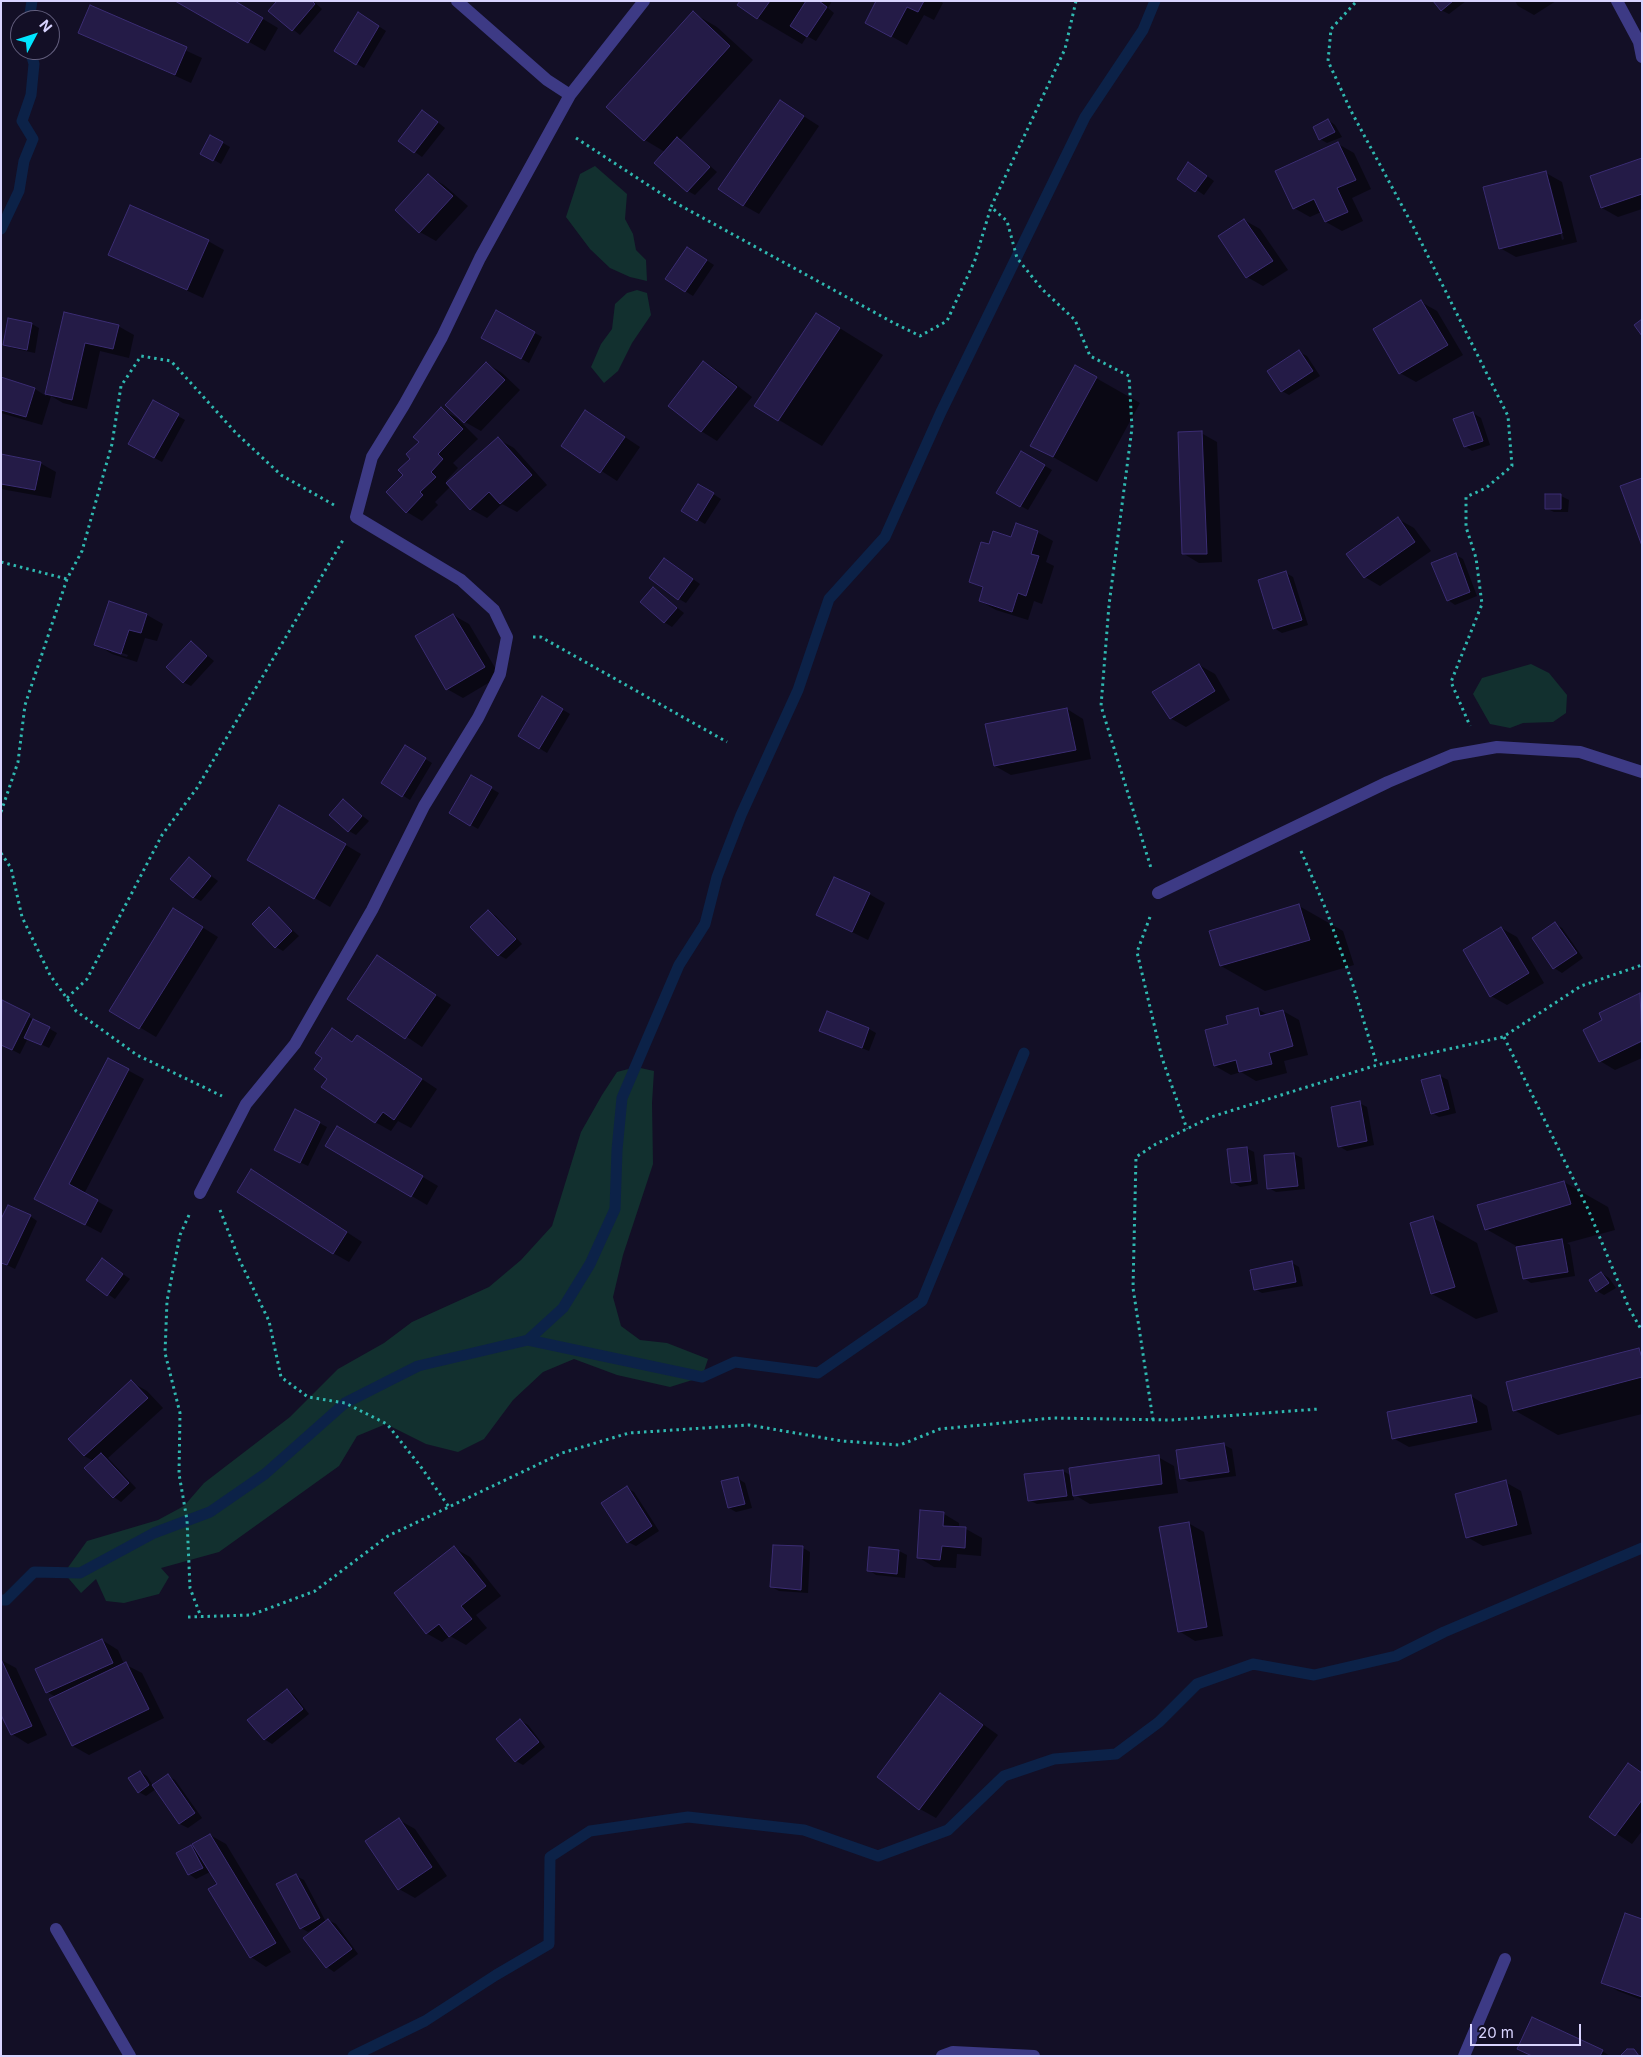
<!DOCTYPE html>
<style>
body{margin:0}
#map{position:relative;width:1643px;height:2057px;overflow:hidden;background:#130f26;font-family:Inter,sans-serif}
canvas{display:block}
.frame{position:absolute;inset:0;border:2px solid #d9d4ff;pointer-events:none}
.north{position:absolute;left:10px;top:10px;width:50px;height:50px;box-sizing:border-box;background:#130f26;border:1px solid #625e7d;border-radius:50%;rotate:50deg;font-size:14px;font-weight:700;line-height:20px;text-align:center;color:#d9d4ff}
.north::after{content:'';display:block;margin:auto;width:18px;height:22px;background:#00e5ff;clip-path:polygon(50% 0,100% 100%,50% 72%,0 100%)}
.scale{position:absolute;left:1470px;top:2024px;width:111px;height:22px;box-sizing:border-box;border:2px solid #d9d4ff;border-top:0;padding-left:6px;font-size:15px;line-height:18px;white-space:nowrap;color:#d9d4ff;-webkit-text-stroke:4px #130f26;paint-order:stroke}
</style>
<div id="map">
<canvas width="1643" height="2057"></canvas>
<div class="frame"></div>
<div class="north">N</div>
<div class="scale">20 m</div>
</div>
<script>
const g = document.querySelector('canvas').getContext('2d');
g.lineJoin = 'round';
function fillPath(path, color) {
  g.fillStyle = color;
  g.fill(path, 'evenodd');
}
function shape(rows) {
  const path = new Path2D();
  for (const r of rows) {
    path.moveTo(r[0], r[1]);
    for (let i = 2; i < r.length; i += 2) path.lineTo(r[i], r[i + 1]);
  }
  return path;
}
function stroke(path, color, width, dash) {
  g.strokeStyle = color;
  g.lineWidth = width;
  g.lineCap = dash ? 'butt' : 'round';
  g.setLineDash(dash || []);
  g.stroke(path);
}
const green = shape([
 [595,166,627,194,625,219,633,234,636,250,646,260,647,281,630,277,610,268,590,249,566,217,580,174],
 [637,290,647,293,651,315,632,343,618,371,604,383,591,367,601,344,612,329,615,304,627,293],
 [1531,664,1549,673,1567,695,1566,713,1553,722,1523,723,1510,728,1490,724,1473,694,1482,678],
 [636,1067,654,1071,652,1103,653,1164,623,1255,613,1297,621,1326,640,1340,667,1343,708,1359,702,1377,670,1387,617,1375,574,1359,543,1372,513,1400,484,1439,458,1452,426,1444,386,1424,357,1436,339,1466,219,1552,161,1568,169,1577,159,1594,124,1603,106,1601,96,1579,81,1593,64,1573,87,1541,158,1520,184,1506,204,1483,290,1417,338,1369,384,1343,412,1322,489,1287,521,1260,552,1226,581,1132,602,1095,617,1072]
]);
const shadow = shape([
 [178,1,233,1,278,28,265,51],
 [278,1,313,1,322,9,300,35,270,11],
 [742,1,832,1,828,8,834,13,816,41,807,36,802,44,758,18,739,5],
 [877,1,940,1,943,3,934,20,924,15,907,45,882,31],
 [1435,1,1466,1,1449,14,1441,10],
 [1515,1,1556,1,1534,15,1518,6],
 [90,6,202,58,191,83,79,32],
 [693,13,717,27,753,60,680,140,717,172,695,195,688,191,665,152,645,140],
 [366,18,386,31,364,68,335,51],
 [780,101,819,126,759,214,743,205],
 [430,116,445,128,422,157,400,141],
 [1328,120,1335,125,1342,137,1327,143,1320,139],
 [211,136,230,147,221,164,202,153],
 [1338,144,1354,153,1371,189,1352,198,1363,221,1342,231,1326,222,1321,212,1310,217,1294,208],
 [1642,160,1642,209,1618,217,1602,208],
 [1196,168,1214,181,1204,195,1179,178],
 [1546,173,1562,182,1577,242,1516,257,1500,248],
 [1548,183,1550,183,1564,239,1562,240],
 [428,176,444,185,468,206,436,241,420,232,397,210],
 [1244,220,1260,229,1288,270,1263,286,1247,277],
 [208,241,224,250,203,298,110,255],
 [695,253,714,265,693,296,685,291],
 [1421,302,1437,311,1463,355,1416,382,1400,373],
 [496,312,542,337,529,363,483,338],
 [65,313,118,326,134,335,129,358,100,351,87,409,63,403,51,396,42,425,1,413,1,379,35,389,46,396],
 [817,314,883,355,822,446,756,406],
 [9,319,32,324,39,328,35,353,12,348,4,344],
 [1299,352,1307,356,1320,376,1289,395,1282,391],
 [704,362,720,372,752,397,717,441,701,431],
 [486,363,502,373,520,390,481,431,465,422],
 [1096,378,1140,403,1097,482,1032,445],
 [153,402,185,420,162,462,130,444],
 [441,409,457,418,478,439,453,463,458,468,446,481,448,483,498,439,514,448,547,485,517,512,502,504,487,518,471,509,451,486,435,502,438,505,422,521,407,512,404,475,421,442],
 [586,411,640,447,617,481,563,446],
 [1473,413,1481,418,1490,445,1472,451,1465,446],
 [1201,433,1217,442,1222,562,1199,563,1184,554],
 [1021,452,1052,470,1028,510,998,493],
 [1,456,40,463,56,472,51,498,1,489],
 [699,485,721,499,705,524,683,511],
 [1561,496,1569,500,1568,512,1554,512,1546,508],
 [1398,519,1414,528,1431,551,1380,586,1365,577],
 [1037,532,1053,541,1046,562,1054,566,1042,604,1034,601,1028,620,996,610,980,601,984,589,970,581,990,546],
 [1456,555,1463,559,1477,596,1455,605,1448,600],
 [672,564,700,584,686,603,679,599],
 [1286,573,1293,577,1308,625,1282,633,1274,628],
 [653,589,684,613,672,627,664,622],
 [109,603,147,615,163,624,157,641,145,638,137,662,112,654,96,644],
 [111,649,128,655,127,657,111,652],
 [453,615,469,624,500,676,463,698,447,689],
 [191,642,214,661,191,686,183,682],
 [1199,665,1215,674,1230,700,1186,727,1170,718],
 [550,702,570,714,547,753,539,748],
 [1067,709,1083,719,1091,759,1011,775,995,766],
 [405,747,432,763,410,800,402,795],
 [472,777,499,793,478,829,451,813],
 [343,801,369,821,356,835,349,831],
 [280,806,361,854,330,907,249,859],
 [189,859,218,881,201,901,193,897],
 [869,894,885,903,868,940,818,915],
 [1299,906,1343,931,1354,965,1265,991,1221,966],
 [269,909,299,936,283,951,276,947],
 [488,912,496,916,522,944,506,959,499,955],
 [189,919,218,937,156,1037,111,1010],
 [1555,924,1562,928,1583,958,1562,973,1554,968,1533,938],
 [1501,928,1517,937,1544,983,1507,1005,1491,996],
 [377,956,451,1005,422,1047,349,998],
 [1640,995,1642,1058,1615,1070,1600,1061,1604,1021],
 [2,1002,57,1033,49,1048,28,1038,20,1054,1,1044],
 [1258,1009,1268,1015,1283,1011,1299,1020,1308,1055,1284,1061,1287,1073,1256,1081,1241,1072,1231,1075,1215,1066,1229,1025],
 [869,1029,876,1033,869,1051,820,1031],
 [332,1030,353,1042,357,1036,437,1089,411,1128,398,1121,391,1131,375,1122,328,1078,324,1057],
 [109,1060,144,1079,84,1194,113,1210,101,1233,52,1207],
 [1440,1076,1448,1080,1456,1113,1439,1117,1432,1113],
 [1359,1103,1367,1107,1374,1145,1347,1151,1339,1146],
 [296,1111,327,1127,308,1166,283,1154],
 [338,1127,438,1186,427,1205,327,1146],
 [1246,1148,1254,1152,1258,1184,1240,1187,1232,1182],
 [1294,1154,1302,1158,1305,1189,1276,1192,1269,1188],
 [267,1180,362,1242,349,1262,333,1253],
 [1564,1182,1608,1207,1615,1230,1567,1243,1570,1245,1575,1276,1531,1283,1524,1278,1518,1247,1486,1229],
 [30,1216,37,1221,15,1269,1,1262],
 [1433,1218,1477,1243,1498,1312,1476,1319,1432,1294],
 [102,1259,130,1279,115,1299,87,1280],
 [1292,1263,1299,1267,1303,1286,1262,1293,1255,1289],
 [1601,1273,1609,1278,1616,1288,1604,1295,1597,1291],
 [1639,1349,1642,1351,1642,1414,1558,1435,1514,1410],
 [131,1382,147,1391,163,1408,108,1458,136,1488,121,1502,114,1497,86,1468,94,1461,84,1456],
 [1471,1396,1487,1406,1492,1430,1409,1447,1393,1438],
 [1224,1445,1232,1449,1236,1476,1189,1482,1182,1478],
 [1158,1457,1174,1466,1178,1493,1090,1504,1073,1494,1074,1500,1037,1504,1029,1500,1026,1476,1063,1471,1072,1476],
 [737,1478,745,1483,752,1508,736,1512,729,1508],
 [1505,1482,1521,1491,1532,1534,1483,1546,1467,1537],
 [627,1488,634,1492,659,1531,636,1546,628,1542],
 [944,1514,959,1523,959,1528,966,1529,982,1538,981,1556,957,1554,956,1568,934,1567,918,1557],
 [1188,1523,1204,1532,1223,1636,1195,1641,1179,1631],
 [454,1548,470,1557,501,1596,476,1615,487,1628,466,1645,450,1636,442,1642,426,1633],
 [803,1548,810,1552,808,1593,779,1591,772,1587],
 [870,1549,899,1551,907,1555,905,1578,876,1575,869,1570],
 [102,1640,118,1650,124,1664,142,1673,164,1718,89,1755,73,1746,56,1697,47,1692],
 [1,1660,16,1668,47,1735,28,1744,12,1734,1,1712],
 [287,1691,294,1695,309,1714,272,1744,264,1739],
 [941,1694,998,1735,936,1818,920,1809],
 [521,1721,528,1725,545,1747,523,1765,516,1761],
 [1629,1765,1642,1772,1642,1831,1632,1844,1591,1816],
 [140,1772,147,1776,153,1786,168,1776,175,1780,202,1818,188,1828,180,1824,156,1789,146,1796,139,1792],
 [399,1820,415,1829,447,1876,415,1898,399,1889],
 [210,1835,226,1844,291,1952,266,1967,251,1957,210,1872,196,1879,189,1874,191,1847,198,1850],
 [296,1876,304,1880,326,1922,328,1920,336,1924,358,1954,334,1972,327,1967,315,1928,308,1932,301,1928],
 [1642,1921,1642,2000,1618,1991,1603,1982],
 [1602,2051,1610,2056,1532,2056]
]);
const stream = shape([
 [29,20,32,1],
 [1,229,19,191,24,161,33,139,22,121,31,95,34,64,30,50],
 [528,1340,702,1377,735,1362,818,1373,922,1301,1024,1053],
 [1,1600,6,1600,34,1572,80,1573,154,1533,210,1512,265,1474,345,1403,418,1366,528,1340,563,1308,590,1264,615,1209,617,1150,622,1098,679,965,705,924,717,877,741,815,798,690,829,599,885,537,941,412,1085,117,1143,30,1155,1],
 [353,2056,425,2021,496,1975,549,1944,550,1857,590,1831,688,1817,804,1830,878,1856,948,1830,1004,1776,1054,1759,1116,1754,1159,1722,1197,1684,1253,1664,1314,1675,1396,1656,1444,1632,1642,1548]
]);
const building = shape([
 [175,1,235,1,263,18,248,43,175,1],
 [277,1,312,1,315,4,292,31,268,11,277,1],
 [740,1,770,1,757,19,737,5,740,1],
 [806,1,819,1,827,7,807,37,790,26,806,1],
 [876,1,924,1,918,12,907,7,891,37,865,23,876,1],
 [1433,1,1453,1,1441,11,1433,1],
 [90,5,187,47,175,75,78,33,90,5],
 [693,11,730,46,644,141,606,107,693,11],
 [358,12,379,26,356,65,334,51,358,12],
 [780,100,804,116,743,206,718,189,780,100],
 [422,110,438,122,414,153,398,141,422,110],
 [1328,119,1335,132,1319,140,1313,127,1328,119],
 [210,135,223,142,213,161,200,154,210,135],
 [677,137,710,167,687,192,654,163,677,137],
 [1338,142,1356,180,1337,188,1348,212,1325,222,1314,199,1293,209,1275,171,1338,142],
 [1642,158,1642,194,1601,208,1590,176,1642,158],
 [1188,162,1207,176,1195,192,1177,179,1188,162],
 [1546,171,1562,233,1499,249,1483,187,1546,171],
 [428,174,453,196,419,233,395,210,428,174],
 [130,205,209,240,187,290,108,255,130,205],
 [1244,219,1273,261,1246,278,1218,236,1244,219],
 [687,247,707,260,685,292,665,279,687,247],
 [1421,300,1448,345,1399,374,1373,329,1421,300],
 [496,310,535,332,521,359,481,338,496,310],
 [64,312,119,325,113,349,85,343,72,400,45,394,64,312],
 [816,313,840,328,778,421,754,406,816,313],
 [8,318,32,323,27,350,3,345,8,318],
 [1642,319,1642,336,1634,325,1642,319],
 [1299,350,1313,371,1281,392,1267,371,1299,350],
 [703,361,737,387,701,432,668,406,703,361],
 [486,362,505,380,464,423,445,405,486,362],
 [1075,365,1097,377,1053,457,1030,446,1075,365],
 [1,377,35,388,26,417,1,410,1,377],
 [153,400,179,414,154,458,128,444,153,400],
 [441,407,463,429,438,454,443,459,431,472,436,477,420,492,423,495,406,513,386,492,403,475,398,470,410,459,406,454,419,442,413,437,441,407],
 [585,410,625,437,600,473,561,446,585,410],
 [1473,412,1483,441,1464,447,1453,419,1473,412],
 [1202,431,1207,554,1182,554,1178,432,1202,431],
 [498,437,532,475,500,504,489,492,470,510,446,483,498,437],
 [1021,451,1045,465,1020,507,996,493,1021,451],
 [1,454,41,462,35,490,1,484,1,454],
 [1642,478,1642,546,1620,486,1642,478],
 [698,484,714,493,697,521,681,511,698,484],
 [1545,494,1561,494,1561,509,1545,509,1545,494],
 [1398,517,1415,542,1364,578,1346,554,1398,517],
 [1016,523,1038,531,1031,554,1039,556,1026,596,1018,593,1012,612,979,601,983,587,969,582,981,542,989,544,993,531,1011,537,1016,523],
 [1456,553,1470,592,1447,601,1431,563,1456,553],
 [664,558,693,579,678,600,649,578,664,558],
 [1286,571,1302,620,1273,629,1258,580,1286,571],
 [653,587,677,608,664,623,640,602,653,587],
 [109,601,147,614,141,633,129,630,121,654,94,645,109,601],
 [453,614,485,667,446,690,415,636,453,614],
 [191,641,207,656,183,683,166,667,191,641],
 [1199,664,1215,691,1170,719,1152,692,1199,664],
 [542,696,563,709,539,749,518,736,542,696],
 [1067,708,1076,750,994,766,985,724,1067,708],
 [405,745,426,758,402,797,381,783,405,745],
 [471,775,492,787,470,826,449,813,471,775],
 [343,799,362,816,348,832,329,815,343,799],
 [279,805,346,844,314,899,247,860,279,805],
 [189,857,211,876,193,898,170,879,189,857],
 [834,877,870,893,852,932,816,915,834,877],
 [1299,904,1310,940,1220,966,1209,931,1299,904],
 [269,907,292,931,275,948,252,924,269,907],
 [173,908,203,927,139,1029,109,1011,173,908],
 [488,910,516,939,498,956,470,927,488,910],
 [1555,922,1577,953,1553,969,1532,938,1555,922],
 [1501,927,1529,973,1490,997,1463,950,1501,927],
 [377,955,436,995,405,1039,347,999,377,955],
 [1640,993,1642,1041,1599,1062,1583,1030,1602,1020,1599,1013,1640,993],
 [2,1000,30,1014,12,1050,1,1045,2,1000],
 [1258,1008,1260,1016,1283,1010,1293,1046,1269,1053,1272,1064,1239,1072,1236,1060,1214,1066,1205,1030,1228,1024,1226,1016,1258,1008],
 [827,1011,869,1028,862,1048,819,1031,827,1011],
 [33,1019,50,1027,41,1045,24,1038,33,1019],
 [332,1028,352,1042,357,1035,422,1079,394,1120,383,1112,375,1123,321,1087,327,1079,314,1069,322,1058,315,1053,332,1028],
 [108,1058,129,1069,69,1184,98,1200,85,1225,34,1199,108,1058],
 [1440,1075,1449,1109,1431,1114,1421,1080,1440,1075],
 [1360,1101,1367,1141,1338,1147,1331,1107,1360,1101],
 [295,1109,320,1122,300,1163,274,1150,295,1109],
 [337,1126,423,1176,411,1197,325,1146,337,1126],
 [1247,1147,1251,1181,1231,1183,1227,1149,1247,1147],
 [1294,1153,1298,1186,1267,1189,1264,1155,1294,1153],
 [251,1169,347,1232,333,1254,237,1192,251,1169],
 [1564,1181,1571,1204,1485,1230,1477,1205,1564,1181],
 [8,1205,31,1215,7,1265,1,1263,1,1219,8,1205],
 [1433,1216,1455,1287,1431,1294,1410,1223,1433,1216],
 [1562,1239,1568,1272,1523,1279,1516,1247,1562,1239],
 [102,1258,123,1274,107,1296,86,1280,102,1258],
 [1292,1261,1296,1282,1254,1290,1250,1270,1292,1261],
 [1601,1272,1609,1283,1596,1292,1589,1280,1601,1272],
 [1639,1348,1642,1358,1642,1377,1513,1411,1506,1382,1639,1348],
 [131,1380,148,1398,84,1456,68,1439,131,1380],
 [1471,1395,1477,1422,1392,1439,1387,1412,1471,1395],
 [1224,1443,1229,1472,1180,1479,1176,1450,1224,1443],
 [101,1453,129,1483,113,1498,84,1468,101,1453],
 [1159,1455,1162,1484,1073,1496,1069,1468,1159,1455],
 [1063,1470,1067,1496,1028,1501,1024,1474,1063,1470],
 [738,1477,745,1504,728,1508,721,1481,738,1477],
 [1506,1480,1517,1525,1466,1538,1455,1494,1506,1480],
 [627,1486,652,1526,627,1543,601,1503,627,1486],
 [920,1510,944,1512,943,1526,966,1527,965,1548,942,1546,940,1560,917,1558,920,1510],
 [1189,1522,1207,1627,1178,1632,1159,1527,1189,1522],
 [773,1545,803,1546,801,1590,770,1587,773,1545],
 [454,1546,486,1586,461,1606,472,1619,449,1637,439,1624,426,1634,394,1593,454,1546],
 [869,1547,899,1550,897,1574,867,1571,869,1547],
 [102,1639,113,1663,46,1693,35,1669,102,1639],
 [1,1659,32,1726,11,1735,1,1715,1,1659],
 [126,1662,149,1709,72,1746,49,1699,126,1662],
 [287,1689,303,1709,264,1740,247,1720,287,1689],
 [940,1693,983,1725,919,1810,877,1777,940,1693],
 [520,1719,539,1742,515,1762,496,1739,520,1719],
 [1628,1763,1642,1773,1642,1800,1615,1836,1589,1817,1628,1763],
 [140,1771,149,1785,138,1793,128,1778,140,1771],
 [168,1774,195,1813,179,1824,152,1785,168,1774],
 [399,1818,432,1867,398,1890,365,1841,399,1818],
 [210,1834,276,1943,250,1958,208,1889,217,1884,192,1844,210,1834],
 [191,1845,203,1868,188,1875,176,1853,191,1845],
 [296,1874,320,1918,300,1929,276,1884,296,1874],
 [1625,1913,1642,1919,1642,1997,1601,1983,1625,1913],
 [328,1919,352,1949,326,1968,303,1938,328,1919],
 [1532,2017,1603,2050,1600,2056,1532,2056,1517,2049,1532,2017],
 [1627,2049,1634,2049,1639,2056,1620,2056,1627,2049]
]);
const path = shape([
 [1076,1,1065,49,991,207,1007,221,1017,258,1042,289,1075,320,1090,356,1129,376,1132,428,1109,605,1101,706,1151,868],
 [1355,3,1331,29,1328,61,1351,111,1414,228,1508,416,1512,466,1486,488,1466,497,1466,527,1476,558,1482,604,1451,682,1470,726],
 [576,138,674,202,892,322,920,336,947,321,975,260,991,207],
 [1,562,67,579],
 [533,637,541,637,727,742],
 [1,812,18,762,25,705,67,579,82,551,112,444,121,386,141,356,171,361,236,433,281,475,334,505],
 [1301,851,1327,912,1352,982,1377,1065],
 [1,853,11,868,22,917,50,975,76,1011,137,1055,222,1096],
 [1150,917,1137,952,1162,1058,1187,1129],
 [67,998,87,979,162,835,197,788,343,540],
 [1504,1037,1588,1209,1629,1308,1642,1331],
 [220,1210,239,1259,269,1321,281,1377,308,1397,345,1403,387,1424,421,1467,449,1507],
 [189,1215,180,1235,167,1301,165,1353,180,1413,179,1474,187,1520,190,1588,201,1617],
 [1153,1420,1133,1288,1136,1157,1156,1144,1211,1117,1377,1065,1503,1037,1581,986,1642,965],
 [188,1617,251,1615,315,1591,388,1536,562,1453,629,1433,749,1425,842,1441,900,1445,940,1429,1053,1418,1170,1420,1319,1409]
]);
const service = shape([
 [457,1,547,80,570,95],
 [1158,893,1388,782,1452,755,1497,747,1580,752,1642,772],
 [200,1193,246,1104,295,1044,372,910,424,806,478,718,500,674,507,637,494,610,461,580,356,517,372,457,404,405,442,337,480,258,570,95,644,1],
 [56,1929,130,2056]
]);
const minor = shape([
 [1617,1,1639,42,1642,57],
 [942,2056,953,2052,1034,2056],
 [1464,2056,1505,1959]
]);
fillPath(green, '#12302f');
fillPath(shadow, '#0007');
stroke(stream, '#0c2248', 11);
fillPath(building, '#241b47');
stroke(building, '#3b2d73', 1);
stroke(path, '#2fb8b0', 3, [2.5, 4]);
stroke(service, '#3d3a85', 12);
stroke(minor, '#3d3a85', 12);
</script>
